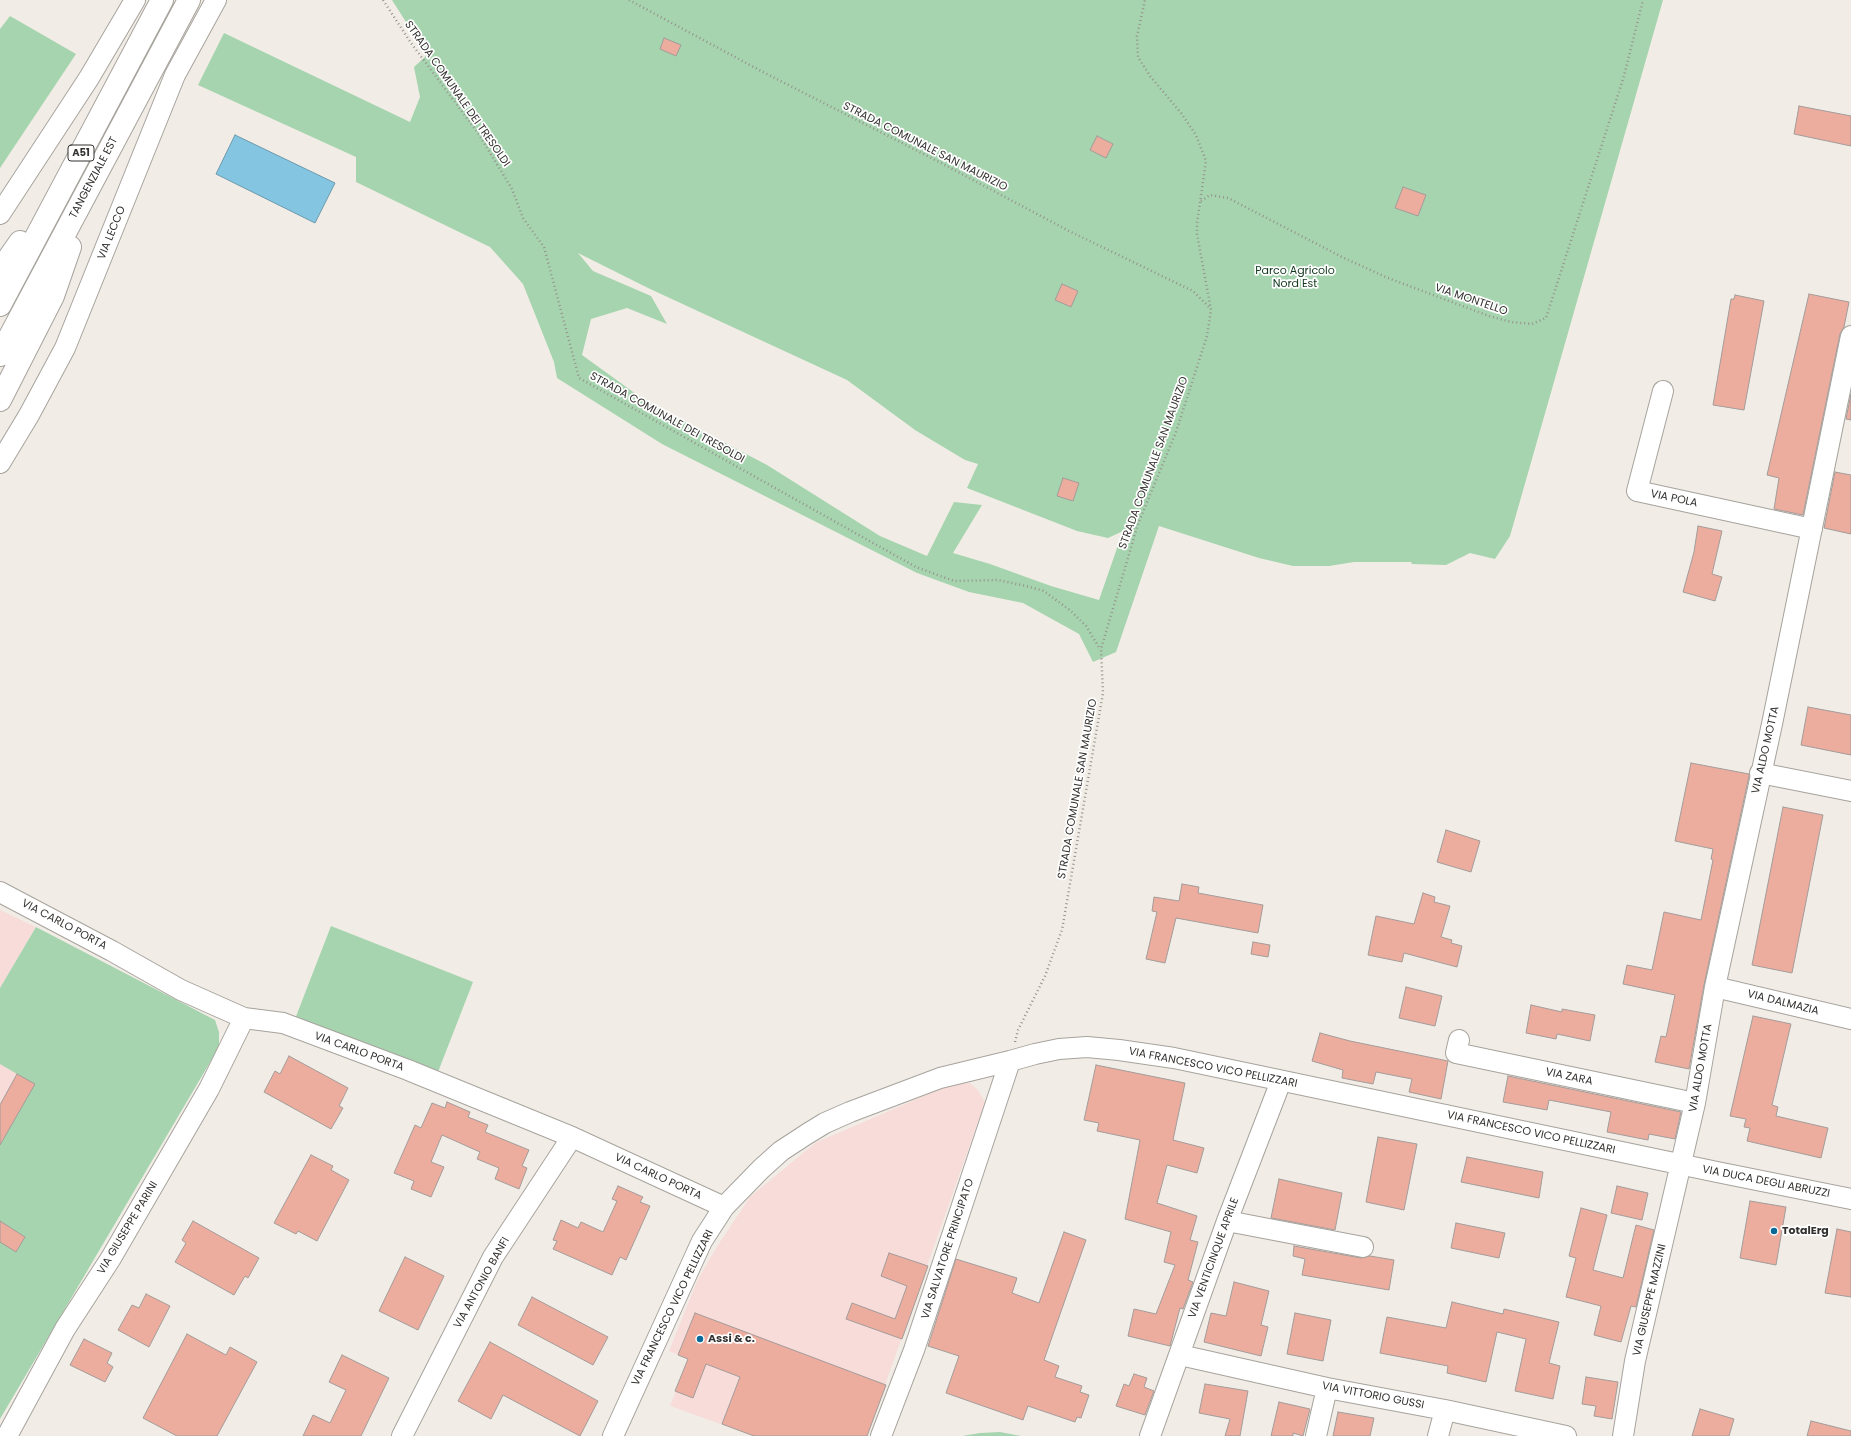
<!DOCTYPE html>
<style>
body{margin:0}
canvas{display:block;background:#f1ede6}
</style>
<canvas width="1851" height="1436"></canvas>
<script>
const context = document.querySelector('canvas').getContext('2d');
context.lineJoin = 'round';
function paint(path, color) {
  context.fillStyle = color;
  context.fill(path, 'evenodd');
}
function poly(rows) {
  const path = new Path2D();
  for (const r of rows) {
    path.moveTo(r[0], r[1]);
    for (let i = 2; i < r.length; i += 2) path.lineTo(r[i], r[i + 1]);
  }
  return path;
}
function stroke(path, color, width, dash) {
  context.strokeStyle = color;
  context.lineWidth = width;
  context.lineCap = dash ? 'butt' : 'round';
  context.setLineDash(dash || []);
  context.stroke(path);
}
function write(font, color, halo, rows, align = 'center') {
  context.font = font + ' Poppins,sans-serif';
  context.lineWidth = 3.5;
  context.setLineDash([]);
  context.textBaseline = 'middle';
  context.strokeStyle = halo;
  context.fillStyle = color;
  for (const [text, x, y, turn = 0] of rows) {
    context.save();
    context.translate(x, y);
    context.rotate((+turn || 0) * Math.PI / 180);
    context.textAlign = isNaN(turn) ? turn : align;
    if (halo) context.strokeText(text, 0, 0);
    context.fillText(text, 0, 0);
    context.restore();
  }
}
paint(poly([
 [0,910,36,927,0,988],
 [0,1064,35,1084,0,1145],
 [956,1082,970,1083,978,1090,985,1102,867,1436,754,1436,670,1406,688,1359,669,1351,697,1281,716,1248,750,1197,815,1143]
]), '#f7dcda');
paint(poly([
 [392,0,1663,0,1510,536,1495,559,1470,553,1446,565,1412,564,1411,562,1354,562,1329,566,1293,566,1259,558,1159,526,1116,652,1093,662,1079,634,1023,603,969,592,917,573,662,444,557,378,554,362,523,284,490,247,356,182,356,157,198,85,224,33,410,122,420,97,414,67,427,55],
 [578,253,648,288,847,380,915,430,965,460,978,464,967,488,1077,531,1108,538,1123,531,1099,600,1051,586,990,564,953,553,982,505,954,502,927,556,880,536,767,465,647,402,582,355,591,319,627,308,667,324,651,296,593,271],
 [10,16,76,54,0,168,0,29],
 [331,926,473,982,438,1072,295,1019],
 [36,927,215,1020,219,1032,219,1047,0,1419,0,1145,34,1084,0,1064,0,988],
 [1000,1432,1021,1436,962,1436,980,1433]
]), '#a6d4af');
const water = poly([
 [235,135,335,183,315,223,216,174,235,135]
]);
paint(water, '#84c5e2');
stroke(water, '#6c99ac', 1);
const building = poly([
 [664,38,681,45,676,56,660,49,664,38],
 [1799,106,1851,116,1851,146,1794,134,1799,106],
 [1097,136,1113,144,1106,158,1090,150,1097,136],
 [1403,187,1426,195,1418,216,1395,208,1403,187],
 [1062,284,1078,291,1071,307,1055,300,1062,284],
 [1809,294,1849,302,1844,327,1840,334,1803,515,1774,509,1779,478,1767,475,1809,294],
 [1735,295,1764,301,1744,410,1713,405,1731,299,1734,299,1735,295],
 [1851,394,1851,420,1846,419,1851,394],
 [1835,472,1851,475,1851,534,1824,528,1835,472],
 [1063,478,1079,483,1073,501,1057,496,1063,478],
 [1698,526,1722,531,1712,574,1722,577,1715,601,1683,592,1694,552,1698,526],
 [1808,707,1851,715,1851,755,1801,745,1808,707],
 [1691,763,1749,774,1749,776,1704,985,1689,1069,1655,1062,1661,1036,1666,1037,1675,995,1623,984,1627,965,1652,970,1664,912,1701,920,1713,860,1711,859,1713,849,1675,841,1691,763],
 [1783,807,1823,815,1792,973,1752,965,1783,807],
 [1446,830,1480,841,1471,872,1437,862,1446,830],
 [1182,884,1199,887,1198,893,1263,905,1258,933,1176,918,1165,963,1146,959,1157,912,1152,911,1154,897,1179,901,1182,884],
 [1423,893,1435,897,1434,902,1450,906,1441,937,1452,940,1451,943,1462,946,1457,967,1404,953,1402,962,1368,955,1376,916,1414,924,1423,893],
 [1253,942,1270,945,1268,957,1251,954,1253,942],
 [1406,987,1442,996,1435,1026,1399,1018,1406,987],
 [1531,1005,1562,1012,1562,1009,1595,1015,1590,1041,1557,1034,1556,1039,1526,1033,1531,1005],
 [1753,1016,1791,1024,1772,1105,1778,1107,1776,1116,1828,1128,1821,1158,1747,1141,1750,1128,1744,1127,1746,1119,1730,1116,1753,1016],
 [1320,1033,1350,1041,1448,1061,1441,1099,1409,1092,1412,1079,1376,1072,1373,1084,1342,1078,1343,1070,1312,1061,1320,1033],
 [289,1056,348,1088,339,1106,343,1108,331,1129,264,1092,275,1071,280,1074,289,1056],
 [1096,1065,1185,1083,1173,1140,1204,1148,1197,1173,1167,1165,1157,1203,1197,1216,1190,1240,1198,1242,1188,1280,1193,1282,1183,1309,1180,1308,1170,1346,1128,1336,1134,1309,1156,1314,1175,1265,1164,1262,1171,1232,1125,1219,1140,1140,1097,1131,1099,1123,1084,1120,1096,1065],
 [17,1074,35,1084,0,1145,0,1105,17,1074],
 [1508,1076,1681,1112,1675,1139,1649,1134,1648,1140,1607,1132,1611,1112,1549,1100,1547,1110,1503,1102,1508,1076],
 [447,1102,470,1112,468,1117,488,1125,485,1132,529,1150,522,1166,527,1168,519,1189,495,1179,499,1168,477,1159,480,1152,442,1135,431,1162,444,1167,431,1197,411,1189,414,1181,394,1173,415,1125,421,1128,432,1103,445,1108,447,1102],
 [1378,1137,1417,1144,1404,1210,1366,1202,1378,1137],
 [311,1155,333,1166,331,1170,349,1180,317,1241,298,1231,296,1234,274,1223,311,1155],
 [1467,1157,1543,1172,1539,1198,1461,1182,1467,1157],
 [1279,1179,1342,1193,1335,1230,1271,1218,1279,1179],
 [618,1186,643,1197,640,1202,650,1206,626,1260,620,1257,612,1275,553,1249,557,1241,553,1240,561,1220,578,1228,581,1222,603,1232,617,1201,612,1199,618,1186],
 [1617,1186,1648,1193,1642,1220,1611,1213,1617,1186],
 [1750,1201,1786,1207,1776,1265,1740,1258,1750,1201],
 [1581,1208,1607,1215,1593,1270,1623,1278,1636,1225,1654,1230,1636,1307,1631,1306,1621,1342,1594,1335,1601,1306,1566,1297,1576,1258,1569,1256,1581,1208],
 [0,1221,25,1237,16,1252,0,1242,0,1221],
 [193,1221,259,1258,248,1278,245,1276,234,1295,175,1262,186,1243,182,1240,193,1221],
 [1456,1223,1505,1233,1499,1258,1451,1248,1456,1223],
 [1837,1229,1851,1232,1851,1297,1825,1293,1837,1229],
 [1064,1232,1086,1240,1044,1360,1059,1366,1055,1377,1082,1386,1080,1392,1089,1395,1081,1418,1077,1417,1075,1422,1028,1406,1023,1420,946,1393,959,1356,928,1346,956,1259,1017,1278,1012,1293,1039,1303,1064,1232],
 [1294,1246,1361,1258,1370,1256,1394,1260,1389,1290,1302,1275,1305,1259,1293,1256,1294,1246],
 [889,1253,928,1266,902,1339,846,1319,852,1303,895,1319,907,1286,881,1276,889,1253],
 [405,1257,444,1276,418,1330,379,1311,405,1257],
 [1234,1282,1269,1291,1261,1325,1268,1327,1261,1356,1204,1342,1211,1313,1226,1316,1234,1282],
 [146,1294,170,1306,149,1347,118,1330,132,1305,139,1308,146,1294],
 [532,1297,608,1337,593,1365,518,1325,532,1297],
 [1452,1302,1503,1314,1504,1309,1559,1322,1549,1363,1560,1366,1553,1399,1515,1391,1526,1339,1497,1332,1486,1382,1447,1373,1448,1366,1380,1353,1387,1317,1446,1328,1452,1302],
 [695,1313,886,1385,867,1436,754,1436,722,1424,740,1377,706,1364,693,1398,675,1391,688,1359,678,1355,695,1313],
 [1295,1313,1331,1320,1323,1361,1287,1354,1295,1313],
 [187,1334,226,1355,230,1347,257,1362,217,1436,177,1436,143,1418,187,1334],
 [84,1339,112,1353,107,1363,113,1367,105,1382,70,1365,84,1339],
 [490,1342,598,1401,580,1436,503,1395,491,1419,458,1401,490,1342],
 [342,1355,389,1378,361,1436,303,1436,313,1415,330,1423,346,1390,329,1382,342,1355],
 [1134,1374,1147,1378,1144,1387,1154,1391,1145,1415,1116,1406,1124,1384,1129,1386,1134,1374],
 [1586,1377,1618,1382,1612,1419,1594,1416,1596,1406,1582,1404,1586,1377],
 [1205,1384,1248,1391,1240,1436,1225,1436,1230,1419,1199,1413,1205,1384],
 [1279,1402,1310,1409,1303,1436,1293,1433,1293,1436,1271,1436,1279,1402],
 [1700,1409,1734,1419,1729,1436,1692,1436,1700,1409],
 [1338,1412,1374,1418,1370,1436,1333,1436,1338,1412],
 [1811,1421,1851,1431,1851,1436,1807,1436,1811,1421]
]);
paint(building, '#ecac9e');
stroke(building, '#a39c9a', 1);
const minor = poly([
 [0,214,89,78,135,0],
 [1663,391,1637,491,1812,529],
 [0,463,29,415,65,348,175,75,216,0],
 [1760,773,1851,791],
 [0,892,112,951,181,990,244,1018,283,1023,408,1070,572,1137,724,1207],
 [1715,987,1851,1019],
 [1459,1040,1456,1053,1695,1103],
 [1227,1221,1363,1247],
 [1180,1355,1327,1388,1445,1410,1566,1436],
 [7,1436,65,1329,111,1258,209,1089,244,1018],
 [402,1436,493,1257,572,1137],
 [613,1436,702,1241,724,1207,761,1169,781,1151,807,1134,825,1123,850,1112,940,1078,1010,1061,1035,1054,1059,1049,1087,1047,1119,1050,1174,1058,1717,1172,1851,1199],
 [881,1436,914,1350,1010,1061],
 [1150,1436,1227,1221,1281,1081],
 [1316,1436,1327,1388],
 [1438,1436,1445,1410],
 [1623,1436,1635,1361,1695,1103,1715,987,1772,724,1851,336]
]);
const highway = poly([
 [0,271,20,242],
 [0,305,162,0],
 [0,355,189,0],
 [0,400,53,296,70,247]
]);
stroke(minor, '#a7a39d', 22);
stroke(highway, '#a7a39d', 24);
stroke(poly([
 [383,0,411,43,478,133,512,189,523,218,544,247,579,378,916,567,954,581,998,580,1026,586,1044,591,1071,611,1086,626,1100,649],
 [629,0,761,71,941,163,1069,231,1193,291,1211,309],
 [1201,201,1210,195,1228,198,1344,258,1388,278,1489,316,1511,322,1532,324,1546,318,1624,76,1643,0],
 [1015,1042,1018,1030,1045,976,1062,930,1103,693,1101,649,1138,524,1176,432,1207,336,1211,310,1197,234,1197,223,1206,161,1196,135,1181,113,1150,76,1138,57,1137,36,1145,0]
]), '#95928d', 2.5, [1, 3]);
stroke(minor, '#fff', 20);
stroke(highway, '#fff', 22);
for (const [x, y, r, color] of [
 [1774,1231,4,"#096a98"],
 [700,1339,4,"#096a98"]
]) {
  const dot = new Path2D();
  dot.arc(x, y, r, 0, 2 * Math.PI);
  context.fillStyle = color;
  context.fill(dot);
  stroke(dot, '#fff', 1.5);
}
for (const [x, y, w] of [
 [81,153,26]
]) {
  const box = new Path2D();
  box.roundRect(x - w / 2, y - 8, w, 16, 3);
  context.fillStyle = '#fff';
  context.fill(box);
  stroke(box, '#33312f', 1);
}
write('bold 10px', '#33312f', null, [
 ["A51",81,153]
]);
write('11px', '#33312f', '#fff', [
 ["STRADA COMUNALE DEI TRESOLDI",457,94,55],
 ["STRADA COMUNALE SAN MAURIZIO",925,147,27],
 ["TANGENZIALE EST",94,178,-62],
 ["VIA LECCO",112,233,-68],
 ["VIA MONTELLO",1471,300,19],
 ["STRADA COMUNALE DEI TRESOLDI",667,418,29],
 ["STRADA COMUNALE SAN MAURIZIO",1154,463,-70],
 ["VIA POLA",1674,499,12],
 ["VIA ALDO MOTTA",1766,750,-77],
 ["STRADA COMUNALE SAN MAURIZIO",1078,789,-80],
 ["VIA CARLO PORTA",64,925,28],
 ["VIA DALMAZIA",1783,1003,14],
 ["VIA CARLO PORTA",359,1052,20],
 ["VIA FRANCESCO VICO PELLIZZARI",1213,1068,11],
 ["VIA ALDO MOTTA",1701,1068,-80],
 ["VIA ZARA",1569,1077,12],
 ["VIA FRANCESCO VICO PELLIZZARI",1531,1133,12],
 ["VIA CARLO PORTA",658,1177,25],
 ["VIA DUCA DEGLI ABRUZZI",1766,1182,11],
 ["VIA GIUSEPPE PARINI",128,1228,-59],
 ["VIA SALVATORE PRINCIPATO",948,1249,-72],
 ["VIA VENTICINQUE APRILE",1214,1258,-70],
 ["VIA ANTONIO BANFI",482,1283,-61],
 ["VIA GIUSEPPE MAZZINI",1650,1300,-77],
 ["VIA FRANCESCO VICO PELLIZZARI",673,1308,-64],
 ["VIA VITTORIO GUSSI",1373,1396,11]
]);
write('11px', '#10361b', '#fff', [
 ["Parco Agricolo",1295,271],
 ["Nord Est",1295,284]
]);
write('bold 11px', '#33312f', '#fff', [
 ["TotalErg",1782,1231],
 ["Assi & c.",708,1339]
], 'left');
</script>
